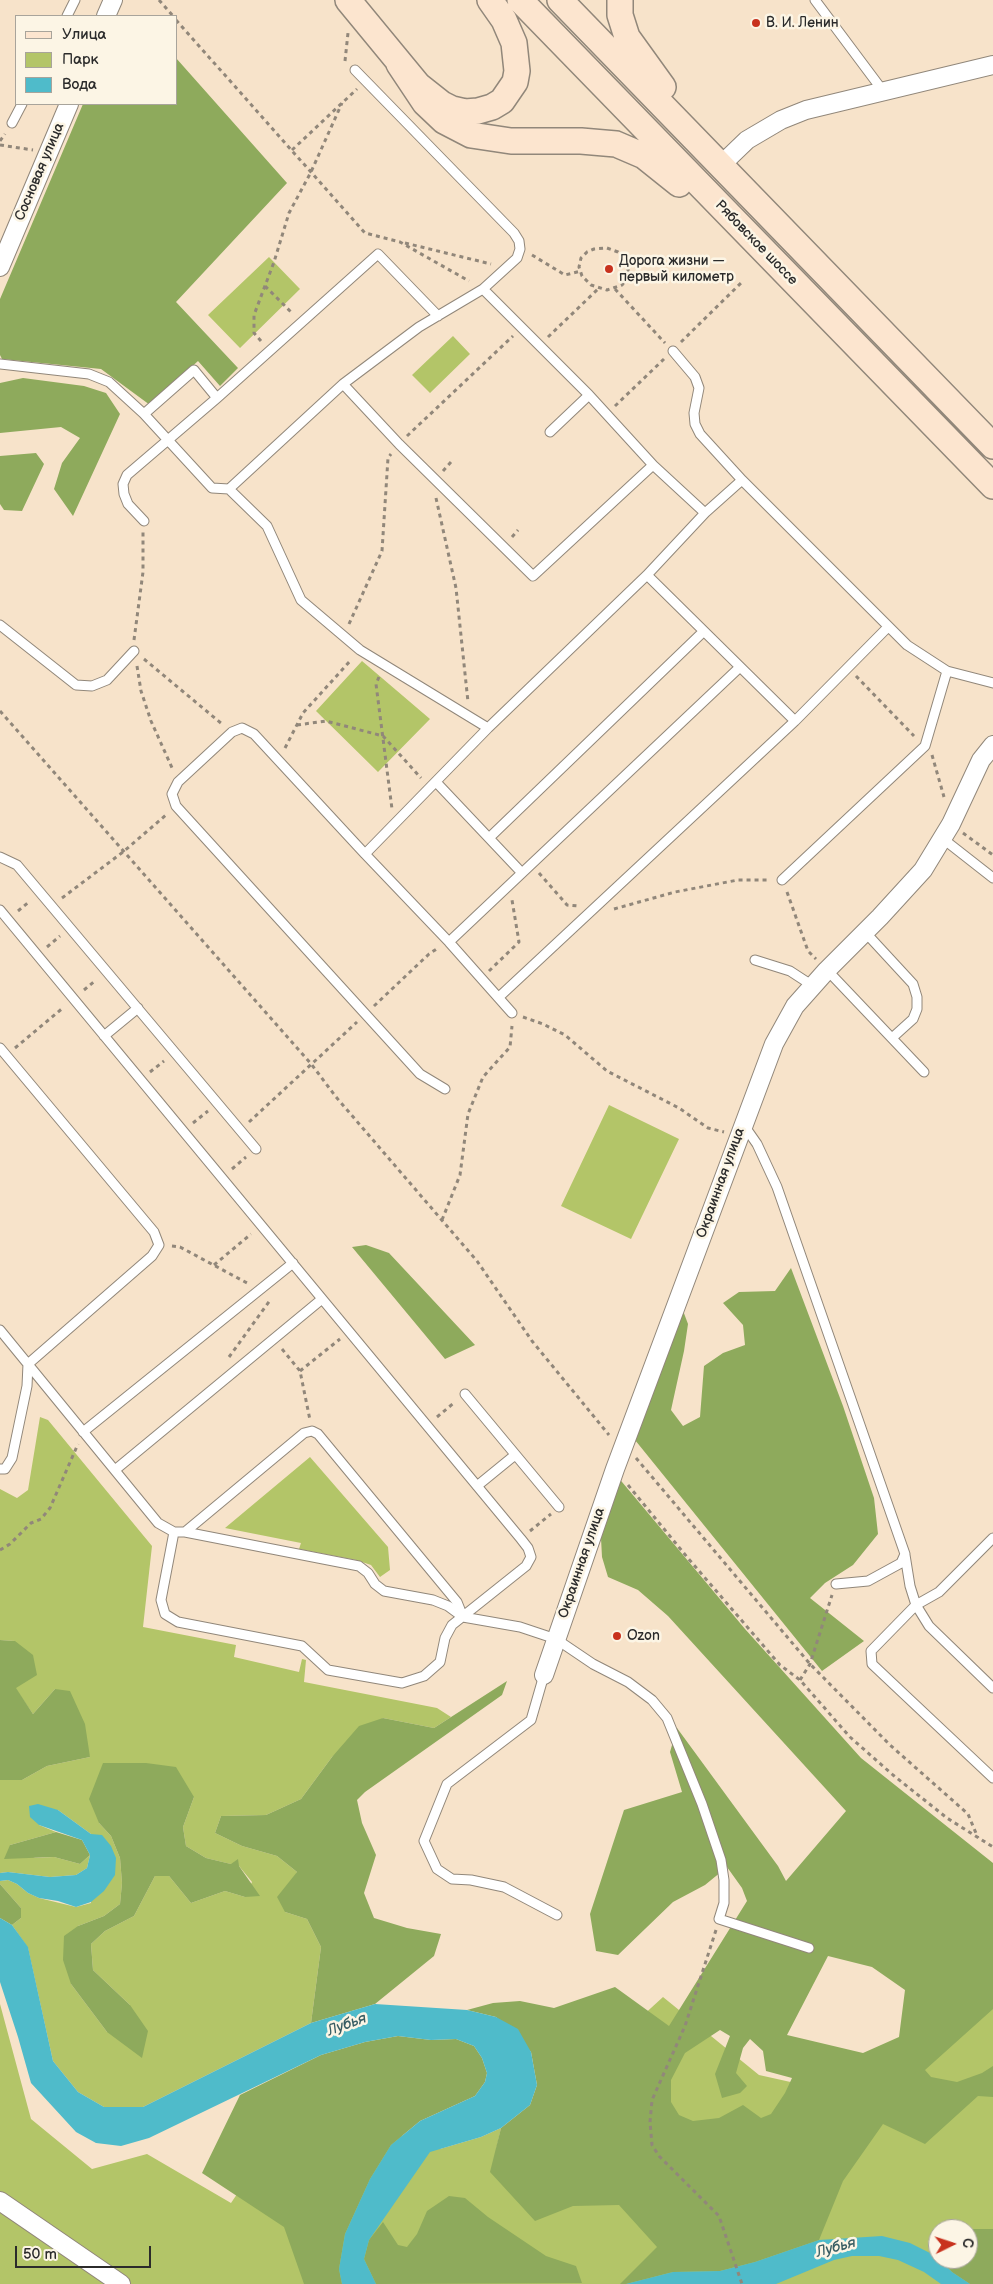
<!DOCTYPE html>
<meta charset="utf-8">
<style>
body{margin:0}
#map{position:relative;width:993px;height:2284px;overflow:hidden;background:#f7e3ca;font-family:"Balsamiq Sans",sans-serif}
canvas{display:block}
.legend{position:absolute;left:15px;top:15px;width:162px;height:90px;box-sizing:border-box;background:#fcf5e5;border:1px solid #a8a49b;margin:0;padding:6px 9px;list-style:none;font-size:15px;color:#2b2b2b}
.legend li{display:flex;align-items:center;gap:10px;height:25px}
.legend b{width:25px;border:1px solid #a8a49b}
.north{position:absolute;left:928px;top:2219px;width:50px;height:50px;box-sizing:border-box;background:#fcf5e5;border:1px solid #a8a49b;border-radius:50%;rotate:86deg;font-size:14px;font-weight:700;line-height:20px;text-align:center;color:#2b2b2b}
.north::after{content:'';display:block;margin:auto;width:18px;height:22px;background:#c8321e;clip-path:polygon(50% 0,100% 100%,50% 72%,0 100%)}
.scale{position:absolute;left:15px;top:2246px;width:136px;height:22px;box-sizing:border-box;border:2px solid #2b2b2b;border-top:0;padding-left:6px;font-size:15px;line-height:18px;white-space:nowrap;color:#2b2b2b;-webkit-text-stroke:4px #fcf5e5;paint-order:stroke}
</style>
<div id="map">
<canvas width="993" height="2284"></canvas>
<ul class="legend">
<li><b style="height:6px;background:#fce5cf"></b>Улица</li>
<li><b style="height:14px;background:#b3c568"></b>Парк</li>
<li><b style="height:14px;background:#4fbbca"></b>Вода</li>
</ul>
<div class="north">С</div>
<div class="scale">50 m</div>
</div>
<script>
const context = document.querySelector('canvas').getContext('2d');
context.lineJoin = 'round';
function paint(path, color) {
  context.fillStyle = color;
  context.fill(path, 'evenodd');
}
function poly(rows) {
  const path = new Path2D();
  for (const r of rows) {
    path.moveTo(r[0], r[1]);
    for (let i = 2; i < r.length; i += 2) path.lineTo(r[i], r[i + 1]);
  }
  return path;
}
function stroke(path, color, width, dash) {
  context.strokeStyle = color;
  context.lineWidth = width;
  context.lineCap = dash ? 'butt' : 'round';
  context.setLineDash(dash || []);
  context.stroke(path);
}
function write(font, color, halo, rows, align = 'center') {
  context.font = font + ' "Balsamiq Sans",sans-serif';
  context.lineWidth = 5;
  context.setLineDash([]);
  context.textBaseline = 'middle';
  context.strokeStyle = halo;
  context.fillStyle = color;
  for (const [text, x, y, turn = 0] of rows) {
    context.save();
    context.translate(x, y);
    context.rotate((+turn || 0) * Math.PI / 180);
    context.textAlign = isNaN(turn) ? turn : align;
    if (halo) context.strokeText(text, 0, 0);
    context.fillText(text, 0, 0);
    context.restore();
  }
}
paint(poly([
 [269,257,300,289,240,348,208,315],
 [453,336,470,354,430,393,412,375],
 [362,661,430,719,378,772,316,711],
 [609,1105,679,1139,631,1239,561,1206],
 [40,1417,48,1420,152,1546,143,1627,236,1645,234,1657,299,1672,302,1659,306,1660,304,1682,437,1708,451,1717,434,1728,383,1718,332,1757,301,1799,266,1815,221,1816,215,1833,242,1846,277,1856,297,1872,285,1912,307,1919,321,1947,311,2023,143,2107,104,2107,78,2092,53,2061,28,1948,12,1925,21,1918,21,1908,0,1884,0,1881,8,1880,17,1884,28,1893,39,1898,76,1907,91,1903,91,1834,58,1810,39,1825,56,1832,10,1845,35,1858,54,1857,80,1864,90,1855,87,1868,76,1875,50,1877,8,1872,0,1873,0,1780,22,1780,47,1766,90,1757,55,1689,33,1714,15,1688,15,1641,0,1640,0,1489,17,1498,28,1490],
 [194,1797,183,1827,186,1846,206,1858,239,1866,252,1882,245,1897,225,1891,191,1903,169,1876,155,1876,134,1916,105,1931,91,1944,93,1970,130,2005,107,2032,71,1984,78,1926,104,1916,120,1904,122,1883,120,1858,111,1836,99,1823],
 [310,1457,388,1547,390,1570,380,1577,371,1565,356,1560,299,1549,301,1543,225,1528],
 [663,1997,759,2075,876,2101,993,2005,993,2284,0,2284,0,2004,31,2119,92,2169,147,2154,231,2203,301,2099,440,2149,481,2137,501,2128,496,2150],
 [938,2229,968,2229,968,2259,938,2259]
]), '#b3c568');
paint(poly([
 [176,58,287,183,176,302,238,368,220,386,198,361,150,405,101,369,2,359,0,355,0,299,83,104,176,104],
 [23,378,84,386,106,393,120,414,73,516,54,489,62,463,80,438,61,427,0,433,0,383],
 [36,453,44,464,22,511,4,510,0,504,0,456],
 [366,1245,389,1253,475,1345,445,1359,352,1247],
 [791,1268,843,1406,874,1498,878,1534,853,1565,825,1583,810,1598,864,1641,822,1671,635,1440,682,1308,688,1324,684,1351,671,1410,683,1426,700,1417,704,1366,723,1353,745,1345,743,1325,723,1303,739,1292,775,1291],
 [617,1476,745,1629,861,1758,993,1863,993,2009,925,2070,931,2077,957,2082,982,2073,993,2066,993,2097,978,2096,925,2144,883,2124,843,2181,819,2240,755,2262,720,2271,673,2272,626,2284,620,2284,657,2247,619,2205,573,2206,535,2221,490,2172,501,2128,530,2105,537,2085,531,2052,496,2017,467,2010,493,2003,520,2001,554,2008,615,1987,669,2026,747,1901,742,1888,727,1867,705,1885,673,1902,618,1955,596,1951,590,1914,624,1810,682,1792,670,1752,677,1728,778,1866,786,1881,846,1811,668,1616,638,1590,608,1577,602,1557,601,1538],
 [828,1956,872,1967,905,1990,899,2037,863,2053,787,2035],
 [720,2030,730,2036,715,2074,722,2098,740,2093,747,2086,736,2073,743,2048,750,2039,763,2051,766,2071,792,2078,785,2093,771,2114,761,2118,743,2105,719,2118,693,2121,679,2115,671,2102,671,2080,685,2053],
 [0,1640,15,1641,33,1655,37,1675,16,1688,33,1714,55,1689,70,1691,85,1724,90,1757,47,1766,22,1780,0,1780],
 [507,1681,502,1695,365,1792,357,1800,362,1823,376,1855,364,1893,374,1918,407,1928,441,1934,434,1956,375,2004,311,2023,321,1947,307,1919,285,1912,277,1897,297,1872,277,1856,242,1846,215,1833,221,1816,266,1815,301,1799,332,1757,359,1726,383,1718,434,1728],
 [103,1763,146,1763,176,1767,194,1797,183,1827,186,1846,206,1858,231,1864,238,1859,239,1866,260,1896,245,1897,225,1891,191,1903,169,1876,155,1876,134,1916,105,1931,91,1944,93,1970,130,2005,148,2031,142,2058,107,2032,71,1984,63,1960,64,1936,78,1926,104,1916,120,1904,122,1883,120,1858,111,1836,99,1823,89,1799],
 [56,1832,82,1840,90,1855,80,1864,54,1857,4,1859,10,1845],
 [0,1884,21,1908,21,1918,12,1925,0,1918],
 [398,2036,431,2040,456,2039,474,2046,482,2058,487,2073,485,2082,475,2096,420,2121,391,2145,370,2179,345,2234,339,2269,342,2284,304,2284,284,2227,202,2173,240,2095,321,2055,365,2042],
 [449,2196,465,2198,488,2217,546,2256,576,2266,582,2283,376,2284,364,2259,369,2240,383,2222,398,2245,407,2247,417,2234,427,2211],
 [968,2229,993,2229,993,2284,970,2284,952,2272,939,2259,968,2259]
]), '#8eaa5c');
paint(poly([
 [38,1804,58,1810,91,1834,102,1835,111,1846,116,1858,115,1875,104,1891,91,1902,76,1907,58,1901,39,1898,28,1893,17,1884,8,1880,0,1881,0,1873,8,1872,50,1877,76,1875,87,1868,90,1855,82,1840,39,1825,30,1817,29,1806],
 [0,1918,12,1925,28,1947,53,2061,78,2092,104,2107,143,2107,311,2023,375,2004,467,2010,496,2017,518,2029,531,2052,537,2085,530,2105,501,2128,481,2137,430,2152,369,2240,364,2259,376,2284,342,2284,339,2269,345,2234,370,2179,391,2145,420,2121,475,2096,485,2082,487,2073,482,2058,474,2046,456,2039,431,2040,398,2036,365,2042,321,2055,149,2138,121,2146,96,2143,76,2132,31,2083,18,2037,0,1982],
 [882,2236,910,2243,936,2256,952,2272,970,2284,941,2284,924,2272,898,2260,879,2256,852,2256,834,2260,776,2284,626,2284,673,2272,720,2271,755,2262,819,2240]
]), '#4fbbca');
const service = poly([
 [815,0,883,91],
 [67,16,75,0],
 [12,123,22,104],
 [483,289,589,395,653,465,705,513,742,480,907,645,947,671,993,683],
 [673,351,695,377,699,388,694,413,695,424,700,434,742,480],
 [0,364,89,374,109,382,144,414,212,488,229,489,267,526,301,600,360,650,488,728],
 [343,384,399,444,533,576,653,465],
 [144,414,194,370,217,398],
 [550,432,589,395],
 [229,489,343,384,419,327,483,289,517,258,520,249,519,241,514,233,355,70],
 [144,521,128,504,124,494,123,484,127,475,217,398,378,254,438,316],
 [647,575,795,721],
 [0,625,76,685,92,686,107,680,134,651],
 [436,782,522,873],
 [489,838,704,631],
 [942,838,993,878],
 [365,854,449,942,512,1013],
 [0,857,17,865,256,1149],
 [782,880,925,746,947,671],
 [0,910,521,1539,528,1548,531,1557,526,1566,452,1625,445,1638,440,1662,424,1676,402,1683,328,1670,302,1646,178,1622,165,1614,161,1600,174,1532],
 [865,932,913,984,917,997,917,1009,913,1019,892,1038],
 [449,942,740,667],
 [755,960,790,971,813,986],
 [827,970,924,1072],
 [499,997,795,721,888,627],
 [104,1036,138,1008],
 [0,1048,154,1232,159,1245,152,1256,28,1364,27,1386,12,1458,5,1469,0,1469],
 [445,1089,420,1074,176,806,172,794,178,782,232,732,242,728,254,734,365,854,488,728,647,575,705,513],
 [743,1124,757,1144,777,1187,905,1554,901,1563,868,1581,836,1584],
 [0,1330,158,1523,174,1532,185,1532,304,1433,312,1431,318,1434,457,1602,463,1617],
 [465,1394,559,1507],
 [83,1432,293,1263],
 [115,1470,322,1299],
 [477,1486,515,1455],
 [185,1532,359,1566,368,1573,375,1584,384,1591,433,1600,448,1606,463,1617,520,1627,556,1639,593,1664,628,1682,652,1700,667,1718,702,1804,721,1860,724,1880,724,1903,719,1919,809,1948],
 [993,1538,939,1592,916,1605,871,1651,872,1664,993,1778],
 [905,1555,910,1586,916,1605,929,1626,993,1688],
 [544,1675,531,1720,447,1784,424,1841,437,1869,452,1879,471,1880,504,1887,557,1915]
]);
const minor = poly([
 [106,16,113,0],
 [720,166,747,140,781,120,806,110,993,65],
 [0,267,69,104],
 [544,1675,615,1469,774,1044,795,1006,827,970,880,917,923,870,951,824,981,760,993,745],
 [0,2201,121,2284]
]);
const secondary = poly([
 [348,0,418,85,442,104,452,109,465,112,478,111,492,107,502,101,515,82,517,71,514,43,504,20,490,0],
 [520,0,993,486],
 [560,0,993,446],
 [620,0,620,15,627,37,663,87],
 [399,64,425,103,444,121,471,135,511,141,581,141,616,144,644,156,679,184]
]);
stroke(service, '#91877a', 11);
stroke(minor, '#91877a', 20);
stroke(secondary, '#91877a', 28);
stroke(poly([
 [159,0,173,16],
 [176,20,365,233,400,242,469,281],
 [345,61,348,33],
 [0,141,5,134],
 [0,145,33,150],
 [292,150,357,89],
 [405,243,491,264],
 [607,248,618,252,625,257,628,264,628,272,627,279,622,285,607,290,591,285,582,276,579,267,581,258,587,252,594,249,607,248],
 [532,255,565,275,581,271],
 [265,286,293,314],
 [615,289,665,343],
 [548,337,598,289],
 [261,341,254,333,254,315,274,262,289,213,311,172,342,103],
 [681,342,743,281],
 [615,406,664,359],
 [407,436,513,336],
 [443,471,451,462],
 [436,498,456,588,468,702],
 [512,537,518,530],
 [349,624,382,551,388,458,391,454],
 [134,640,143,572,143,532],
 [144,659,222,724],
 [137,666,141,691,151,721,173,770],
 [856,676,914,736],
 [379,677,376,684,392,809],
 [0,711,312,1065,336,1097,477,1261,532,1341,609,1435],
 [297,725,326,721,383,736,421,778],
 [285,748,303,713,351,660],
 [932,755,944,797],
 [963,833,993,855],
 [539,873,567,905,578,906],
 [787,892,808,951,816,959],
 [62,898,123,852,166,815],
 [614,909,675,892,738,880,769,880],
 [18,911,30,901],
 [47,947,60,936],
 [489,971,519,942,512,900],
 [84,990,96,980],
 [374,1006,429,954,438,948],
 [523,1017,543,1024,565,1035,607,1071,679,1108,708,1128,724,1132],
 [15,1048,64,1007],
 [150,1072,164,1061],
 [249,1122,357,1022],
 [193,1123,208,1111],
 [232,1169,246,1157],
 [442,1220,460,1175,468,1114,483,1077,510,1047,512,1026],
 [172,1246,180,1247,247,1283],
 [214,1265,251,1234],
 [282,1349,300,1371,310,1420],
 [229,1357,271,1299],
 [300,1371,340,1339],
 [437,1417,455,1402],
 [636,1458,810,1664,890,1745,968,1814,978,1838],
 [628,1485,687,1557,780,1665,800,1680,850,1737,893,1775,947,1818,993,1847],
 [530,1531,551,1514],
 [0,1550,10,1544,31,1523,41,1519,50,1508,78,1444],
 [800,1680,810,1664,832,1595],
 [716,1930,685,2026,652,2100,650,2122,652,2145,659,2156,719,2216,742,2284]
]), '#91877a', 3, [4, 4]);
stroke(service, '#fff', 9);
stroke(minor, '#fff', 18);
stroke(secondary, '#fce5cf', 25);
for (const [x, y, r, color] of [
 [756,23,5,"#c8321e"],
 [609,269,5,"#c8321e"],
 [617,1636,5,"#c8321e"]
]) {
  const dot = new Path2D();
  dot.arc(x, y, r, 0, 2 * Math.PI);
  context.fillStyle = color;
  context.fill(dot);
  stroke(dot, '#fcf5e5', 2);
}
write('14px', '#2b2b2b', '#fcf5e5', [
 ["В. И. Ленин",766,23],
 ["Дорога жизни —",619,261],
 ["первый километр",619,277],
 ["Ozon",627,1636]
], 'left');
write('14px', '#2b2b2b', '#fcf5e5', [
 ["Сосновая улица",40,172,-67],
 ["Рябовское шоссе",756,243,46],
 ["Окраинная улица",721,1183,-70],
 ["Окраинная улица",582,1563,-71]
]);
write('italic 15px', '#385d63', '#fcf5e5', [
 ["Лубья",347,2025,-20],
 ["Лубья",836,2248,-15]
]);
</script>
